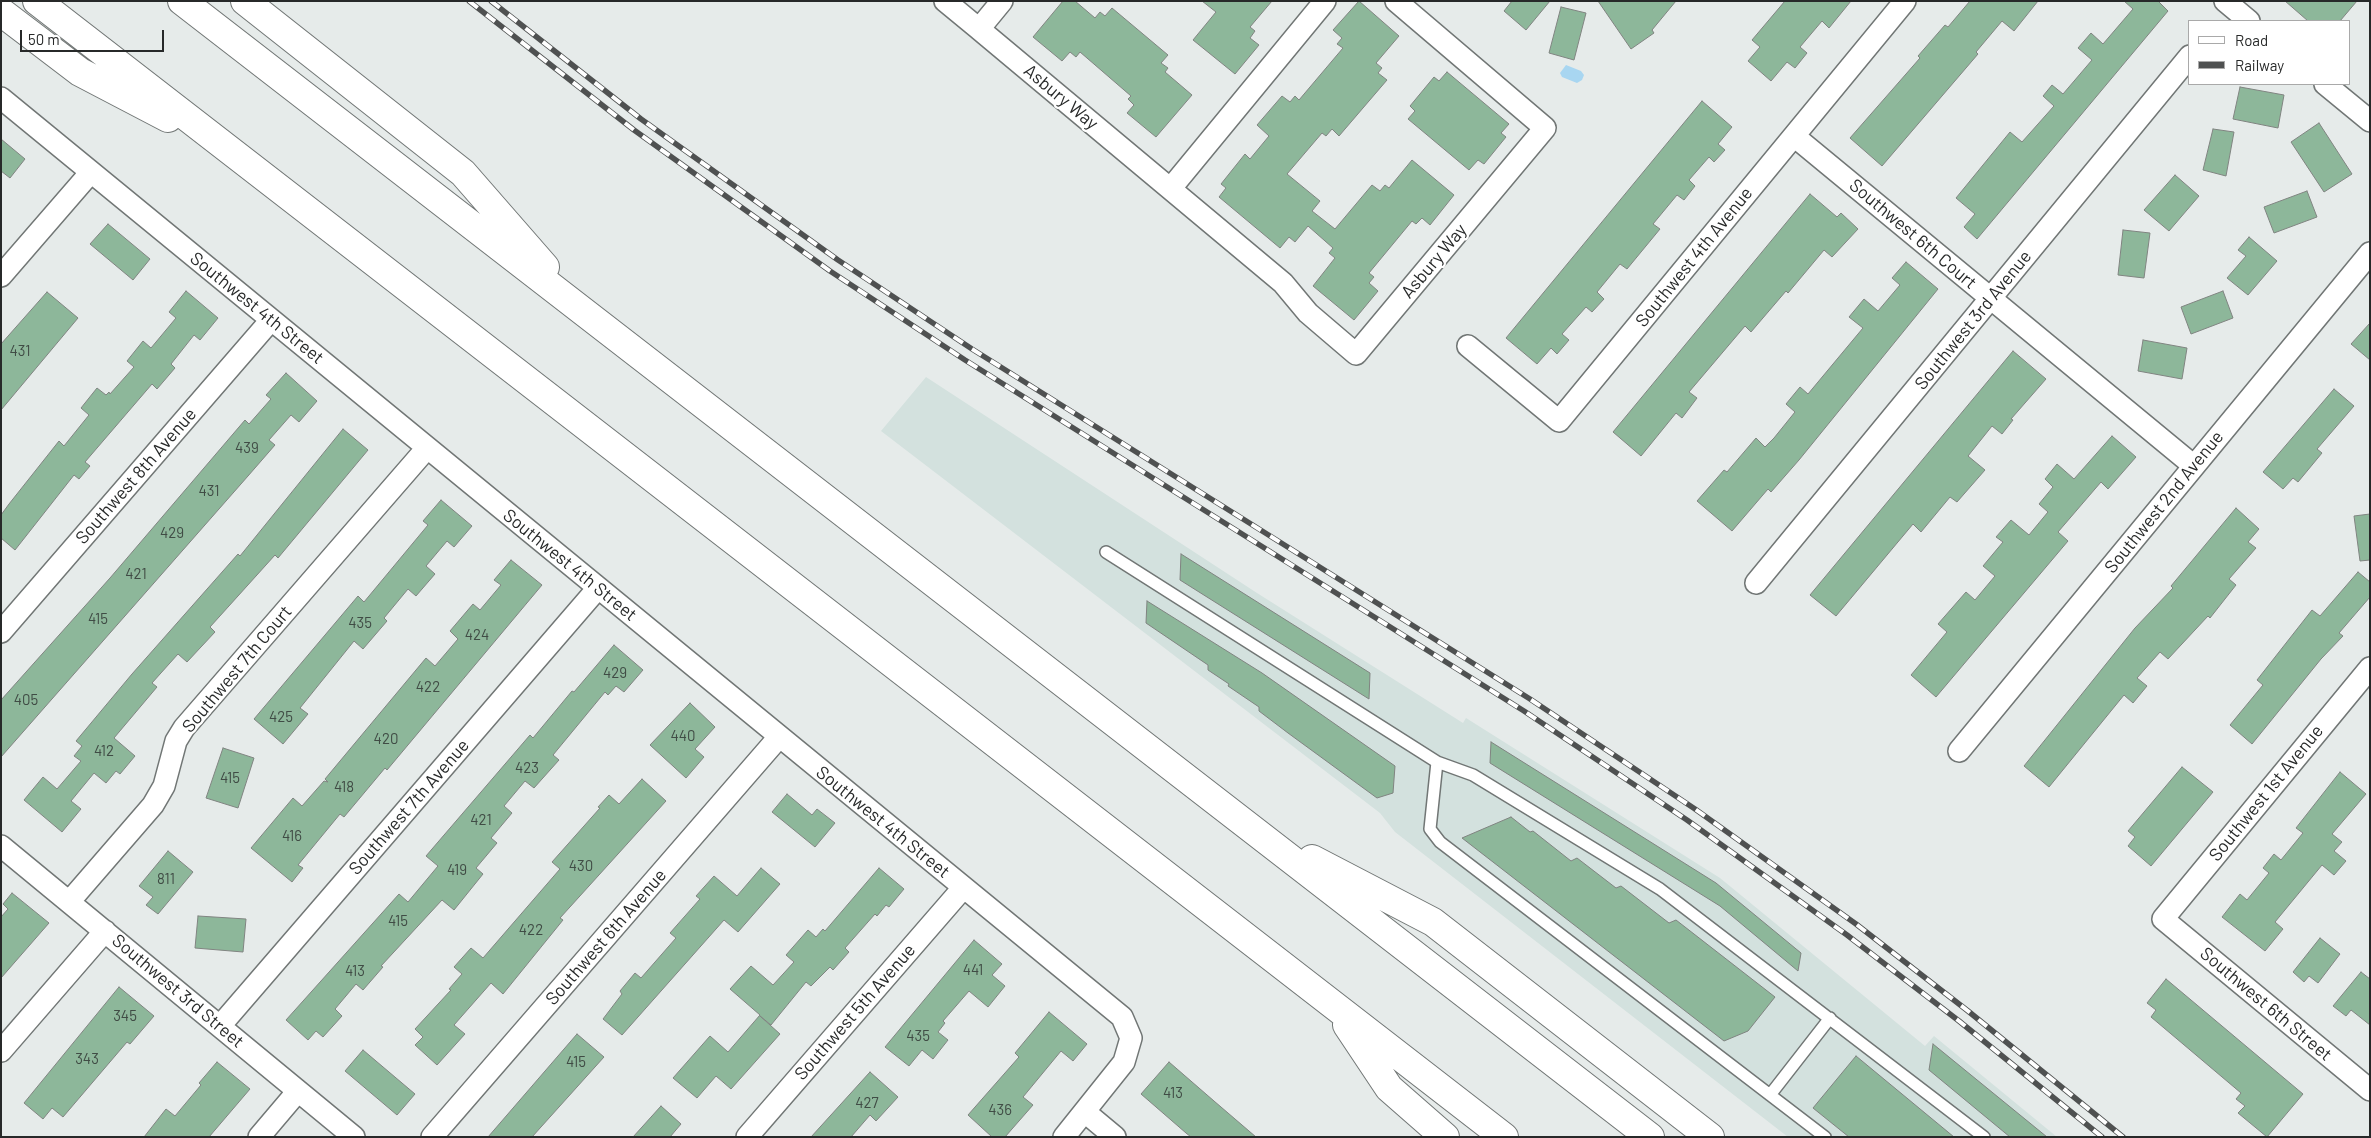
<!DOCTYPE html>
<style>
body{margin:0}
#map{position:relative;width:2371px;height:1138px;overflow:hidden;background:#e6ebea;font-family:Barlow,sans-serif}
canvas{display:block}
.frame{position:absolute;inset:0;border:2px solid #272929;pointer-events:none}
.legend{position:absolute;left:2188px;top:20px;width:162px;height:65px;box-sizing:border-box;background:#fff;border:1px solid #a9a9a9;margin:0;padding:6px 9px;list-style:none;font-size:15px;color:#272929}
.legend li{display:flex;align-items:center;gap:10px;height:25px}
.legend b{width:25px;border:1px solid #a9a9a9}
.scale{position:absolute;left:20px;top:30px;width:144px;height:22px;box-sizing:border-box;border:2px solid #272929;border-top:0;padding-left:6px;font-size:15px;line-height:18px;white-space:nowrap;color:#272929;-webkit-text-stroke:4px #fff;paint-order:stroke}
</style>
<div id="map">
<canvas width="2371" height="1138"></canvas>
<div class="frame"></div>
<ul class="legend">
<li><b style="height:6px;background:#fff"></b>Road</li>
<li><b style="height:6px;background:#4f5151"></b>Railway</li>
</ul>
<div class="scale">50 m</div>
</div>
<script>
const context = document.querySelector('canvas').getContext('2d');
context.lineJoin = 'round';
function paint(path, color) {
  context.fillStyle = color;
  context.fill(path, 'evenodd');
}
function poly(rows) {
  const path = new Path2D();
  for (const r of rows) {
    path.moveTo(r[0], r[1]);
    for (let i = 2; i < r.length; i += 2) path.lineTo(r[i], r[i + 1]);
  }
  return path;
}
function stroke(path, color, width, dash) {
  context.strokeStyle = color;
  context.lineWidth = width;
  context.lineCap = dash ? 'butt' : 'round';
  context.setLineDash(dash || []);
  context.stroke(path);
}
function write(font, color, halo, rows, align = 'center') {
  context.font = font + ' Barlow,sans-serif';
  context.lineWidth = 4.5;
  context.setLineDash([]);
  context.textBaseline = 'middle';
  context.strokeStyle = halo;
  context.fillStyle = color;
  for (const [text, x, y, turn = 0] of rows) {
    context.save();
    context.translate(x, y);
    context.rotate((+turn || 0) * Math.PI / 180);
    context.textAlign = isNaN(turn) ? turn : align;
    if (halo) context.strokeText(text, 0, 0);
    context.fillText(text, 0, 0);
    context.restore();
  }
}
paint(poly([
 [926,377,1257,593,1463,723,1466,718,1720,878,1925,1046,1934,1036,2057,1137,1788,1137,1395,832,1380,813,881,431]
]), '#d3e1de');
paint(poly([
 [1566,65,1581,71,1584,75,1582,80,1577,83,1562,77,1560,73]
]), '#a8d6f1');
const building = poly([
 [1063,1,1075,1,1095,18,1100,12,1105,16,1112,8,1168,55,1161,63,1168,68,1165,72,1192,95,1156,137,1127,113,1134,105,1128,99,1131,96,1080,52,1076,57,1070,52,1062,61,1033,37,1063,1],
 [1202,1,1272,1,1250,27,1255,31,1250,38,1259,45,1235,74,1193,40,1216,12,1202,1],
 [1359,1,1399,36,1376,63,1382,68,1378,73,1387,80,1339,136,1332,129,1326,136,1322,133,1287,174,1320,201,1312,211,1335,229,1372,185,1380,191,1385,185,1389,188,1412,160,1454,195,1430,225,1422,218,1416,224,1412,221,1369,273,1374,277,1369,283,1378,291,1354,320,1313,286,1335,258,1329,253,1333,248,1308,226,1295,242,1289,237,1280,248,1219,197,1226,188,1221,184,1245,154,1250,159,1269,136,1257,125,1282,96,1290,102,1295,96,1299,100,1343,48,1337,44,1342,38,1333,30,1359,1],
 [1512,1,1550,1,1526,30,1504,11,1512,1],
 [1598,1,1676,1,1652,30,1654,33,1631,49,1598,1],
 [1785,1,1851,1,1829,28,1822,21,1800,47,1807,53,1795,68,1787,62,1771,81,1748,61,1760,47,1752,40,1785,1],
 [1970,1,2038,1,2014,31,2002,21,1976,52,1978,54,1882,166,1850,138,1920,58,1918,56,1945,25,1948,27,1970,1],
 [2124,1,2158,1,2168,11,1977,239,1964,227,1975,214,1956,198,2010,132,2022,142,2054,106,2043,96,2052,85,2063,94,2092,60,2078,48,2091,33,2103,44,2133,9,2124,1],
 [2285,1,2357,1,2340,21,2308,21,2285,1],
 [1561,7,1586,13,1574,60,1549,53,1561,7],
 [1447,72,1509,124,1501,133,1506,137,1484,164,1478,160,1469,170,1408,119,1415,111,1410,106,1434,77,1439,81,1447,72],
 [2240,87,2284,95,2278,128,2233,119,2240,87],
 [1702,101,1732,127,1718,144,1725,150,1714,162,1709,157,1689,180,1695,186,1684,200,1677,195,1653,224,1660,229,1627,269,1620,264,1597,292,1604,299,1592,312,1586,307,1562,334,1569,340,1557,354,1551,348,1537,364,1506,338,1702,101],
 [2319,123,2352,174,2324,192,2291,142,2319,123],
 [2213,129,2234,132,2226,176,2203,170,2213,129],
 [1,139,25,159,10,178,1,171,1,139],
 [2175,175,2199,196,2169,231,2144,210,2175,175],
 [2307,191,2317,217,2274,233,2264,207,2307,191],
 [1810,194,1837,217,1841,213,1858,229,1832,257,1824,250,1788,293,1786,291,1751,332,1745,326,1689,392,1697,398,1682,418,1676,413,1641,456,1613,432,1810,194],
 [108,224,150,259,133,280,90,244,108,224],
 [2123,230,2150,233,2144,278,2118,275,2123,230],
 [2249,237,2277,261,2248,295,2227,278,2246,256,2238,250,2249,237],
 [1906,262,1938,289,1799,460,1771,492,1768,489,1732,531,1697,501,1724,470,1727,472,1756,438,1765,447,1774,438,1795,412,1786,404,1800,387,1808,394,1863,328,1849,317,1864,299,1878,311,1900,285,1892,278,1906,262],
 [186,291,218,318,200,340,194,335,171,364,175,368,157,389,152,384,85,462,90,466,79,479,74,475,15,550,1,538,1,515,9,504,59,441,64,446,89,415,81,408,97,388,106,395,109,392,110,394,134,367,127,361,143,341,151,348,176,318,169,312,186,291],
 [2223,291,2233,318,2191,334,2181,307,2223,291],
 [47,292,78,318,1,410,1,344,47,292],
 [2370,323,2370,360,2351,344,2370,323],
 [2143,340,2187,348,2182,379,2138,371,2143,340],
 [2013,351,2046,379,2011,419,2013,420,2002,434,1992,426,1968,456,1985,470,1957,502,1950,497,1921,532,1913,524,1836,616,1810,595,2013,351],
 [286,373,317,401,299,422,291,415,269,440,275,445,248,476,1,757,1,700,110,578,245,420,249,424,271,399,266,395,286,373],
 [2334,389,2354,406,2317,449,2322,453,2298,482,2293,478,2283,489,2263,472,2334,389],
 [343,429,368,450,278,558,275,555,210,627,215,632,187,662,178,654,152,683,157,687,114,738,135,756,120,774,116,771,106,783,94,773,71,801,81,809,62,832,24,800,43,777,57,789,81,761,74,756,82,746,76,741,132,674,238,554,240,556,343,429],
 [2112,436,2136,457,2108,489,2101,482,2058,532,2068,541,1936,697,1911,675,1947,632,1938,624,1966,592,1975,600,1995,576,1983,566,2003,542,1996,537,2011,520,2029,535,2048,512,2039,504,2053,487,2045,479,2057,464,2074,479,2112,436],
 [441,500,472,526,454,547,447,541,426,566,435,574,416,596,408,589,384,618,387,621,363,649,354,641,300,708,308,714,283,744,254,719,358,596,364,602,428,525,423,521,441,500],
 [2236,508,2259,529,2248,542,2256,548,2229,579,2236,585,2210,618,2208,616,2168,659,2160,652,2137,678,2147,686,2133,703,2124,695,2049,787,2024,766,2135,628,2173,588,2171,586,2236,508],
 [2370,514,2370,560,2360,561,2354,516,2370,514],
 [1181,554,1370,673,1369,699,1180,580,1181,554],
 [511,560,542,585,387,770,385,768,344,817,340,814,298,865,303,868,292,882,251,848,293,798,302,806,324,781,328,782,325,779,426,658,435,666,458,639,450,631,473,604,480,610,501,585,494,580,511,560],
 [2358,572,2370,582,2370,597,2339,633,2343,636,2321,659,2252,744,2230,725,2263,685,2257,680,2312,610,2320,616,2358,572],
 [1147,601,1262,673,1395,766,1393,793,1377,798,1288,733,1259,711,1259,707,1228,686,1229,684,1208,670,1208,665,1146,623,1147,601],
 [614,645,643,670,624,692,616,686,608,695,605,692,553,755,559,760,534,788,525,781,504,806,512,813,491,838,497,843,476,868,483,874,454,910,442,900,381,966,383,967,363,990,356,984,335,1009,342,1016,323,1037,316,1031,308,1040,286,1020,399,894,408,902,438,866,426,856,530,735,533,738,572,691,574,692,614,645],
 [690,703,715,727,695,749,704,757,686,778,650,745,690,703],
 [1491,742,1716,883,1801,953,1798,971,1720,906,1490,763,1491,742],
 [223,748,254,758,238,808,206,798,223,748],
 [2182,767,2213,792,2151,866,2128,846,2135,837,2128,831,2182,767],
 [2340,772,2366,794,2332,834,2342,842,2334,851,2346,861,2334,875,2322,865,2275,922,2283,929,2265,951,2222,917,2240,894,2247,900,2269,873,2263,868,2274,854,2281,860,2303,833,2296,828,2340,772],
 [642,779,666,801,560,918,563,920,503,994,491,983,454,1025,465,1034,437,1065,415,1045,423,1037,415,1029,451,990,449,989,462,974,454,967,471,948,483,958,560,869,552,862,600,808,598,807,609,795,619,804,642,779],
 [787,794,812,815,817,809,835,823,815,847,772,812,787,794],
 [1511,817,1530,832,1533,831,1571,861,1577,858,1616,888,1621,886,1669,923,1676,920,1775,997,1748,1031,1724,1041,1462,838,1511,817],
 [168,851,193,872,158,914,146,905,153,897,139,886,168,851],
 [761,868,780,884,738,932,724,920,622,1035,603,1019,622,994,620,991,635,973,641,978,676,938,670,933,700,899,696,896,714,876,737,896,761,868],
 [879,868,904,889,889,907,886,905,877,916,875,914,845,948,849,952,833,970,830,967,811,986,806,982,771,1025,760,1016,780,1034,731,1089,716,1076,697,1098,673,1078,710,1036,728,1052,760,1015,730,989,751,966,773,985,794,962,786,955,808,930,816,937,823,929,825,931,879,868],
 [12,893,49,923,1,978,1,917,8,909,3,904,12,893],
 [198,916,246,919,243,952,195,948,198,916],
 [2320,938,2340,954,2318,983,2309,976,2304,982,2293,972,2320,938],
 [974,940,1002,964,992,975,1005,986,988,1007,969,991,943,1021,945,1023,938,1032,948,1040,933,1059,922,1050,909,1066,885,1047,974,940],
 [2361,972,2370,979,2370,1025,2351,1010,2346,1016,2333,1006,2361,972],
 [2166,979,2303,1094,2267,1137,2238,1113,2245,1106,2236,1099,2241,1093,2151,1017,2156,1010,2147,1003,2166,979],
 [119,987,154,1016,130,1044,127,1042,63,1117,52,1108,43,1119,24,1103,119,987],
 [1049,1012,1087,1044,1073,1061,1061,1051,1023,1097,1033,1105,1005,1137,992,1137,968,1115,1019,1057,1015,1053,1049,1012],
 [577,1034,604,1057,532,1137,488,1137,577,1034],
 [1933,1044,2047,1137,2010,1137,1929,1070,1933,1044],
 [363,1050,415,1094,397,1115,345,1071,363,1050],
 [1856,1056,1954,1137,1849,1137,1813,1108,1856,1056],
 [217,1062,250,1089,209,1137,144,1137,166,1109,175,1116,201,1085,199,1083,217,1062],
 [1169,1062,1214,1101,1256,1137,1191,1137,1186,1133,1141,1094,1169,1062],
 [870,1072,898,1097,876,1121,870,1115,851,1137,811,1137,870,1072],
 [661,1106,681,1124,670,1137,633,1137,661,1106]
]);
paint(building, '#8db79a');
stroke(building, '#808481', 1);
const lane = poly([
 [1106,552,1437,762,1473,775,1660,889,1984,1137],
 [1437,762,1430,829,1440,842,1825,1137],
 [1770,1095,1830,1018]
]);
const street = poly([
 [945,1,979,29],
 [1002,1,979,29,1283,283,1308,313,1356,354,1545,128,1396,1],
 [2225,1,2249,21],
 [2325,84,2370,121],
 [1,98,1122,1017,1131,1038,1124,1062,1064,1137],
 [1794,136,2194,466],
 [1171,188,1325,1],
 [1,276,91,172],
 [1468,346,1559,421,1905,1],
 [1756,583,2190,56],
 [1,632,271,320],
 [2370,668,2163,919,2370,1090],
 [1959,751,2370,253],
 [1,846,354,1137],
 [69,902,153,805,164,786,176,741,184,728,427,448],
 [220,1026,598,588],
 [1,1051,105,931],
 [1085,1112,1115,1137],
 [259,1137,298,1091],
 [432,1137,779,737],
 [747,1137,963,888]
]);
const highway = poly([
 [37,1,1504,1137],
 [182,1,1650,1137],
 [245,1,463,173,545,267],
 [1,12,80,72,168,118],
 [1312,859,1433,922,1710,1137],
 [1347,1025,1389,1088,1445,1137]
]);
stroke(lane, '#717675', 14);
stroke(street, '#717675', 24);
stroke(highway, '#717675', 30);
stroke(lane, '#fff', 11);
stroke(street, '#fff', 21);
stroke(highway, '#fff', 28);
const rail = poly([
 [469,1,634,130,830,271,965,360,1524,711,1687,820,1847,935,1959,1021,2102,1137],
 [491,1,641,119,838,260,972,349,1530,699,1695,809,1856,924,1968,1011,2123,1137]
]);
stroke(rail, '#4f5151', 5.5);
stroke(rail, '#fff', 4, [11]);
write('15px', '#404c45', null, [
 ["431",20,351],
 ["439",247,448],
 ["431",209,491],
 ["429",172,533],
 ["421",136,574],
 ["415",98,619],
 ["435",360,623],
 ["424",477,635],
 ["429",615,673],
 ["422",428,687],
 ["405",26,700],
 ["425",281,717],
 ["440",683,736],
 ["420",386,739],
 ["412",104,751],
 ["423",527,768],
 ["415",230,778],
 ["418",344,787],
 ["421",481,820],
 ["416",292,836],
 ["430",581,866],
 ["419",457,870],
 ["811",166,879],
 ["415",398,921],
 ["422",531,930],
 ["441",973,970],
 ["413",355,971],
 ["345",125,1016],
 ["435",918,1036],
 ["343",87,1059],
 ["415",576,1062],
 ["413",1173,1093],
 ["427",867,1103],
 ["436",1000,1110]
]);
write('18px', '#272929', '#fff', [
 ["Asbury Way",1061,97,40],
 ["Southwest 6th Court",1913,234,40],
 ["Southwest 4th Avenue",1694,257,-51],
 ["Asbury Way",1434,261,-50],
 ["Southwest 4th Street",257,308,39],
 ["Southwest 3rd Avenue",1973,320,-51],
 ["Southwest 8th Avenue",136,476,-49],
 ["Southwest 2nd Avenue",2164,502,-51],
 ["Southwest 4th Street",570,565,39],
 ["Southwest 7th Court",237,669,-50],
 ["Southwest 1st Avenue",2266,793,-51],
 ["Southwest 7th Avenue",409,807,-49],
 ["Southwest 4th Street",883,822,39],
 ["Southwest 6th Avenue",606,937,-49],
 ["Southwest 3rd Street",178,991,40],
 ["Southwest 6th Street",2266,1004,40],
 ["Southwest 5th Avenue",855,1012,-49]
]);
</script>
